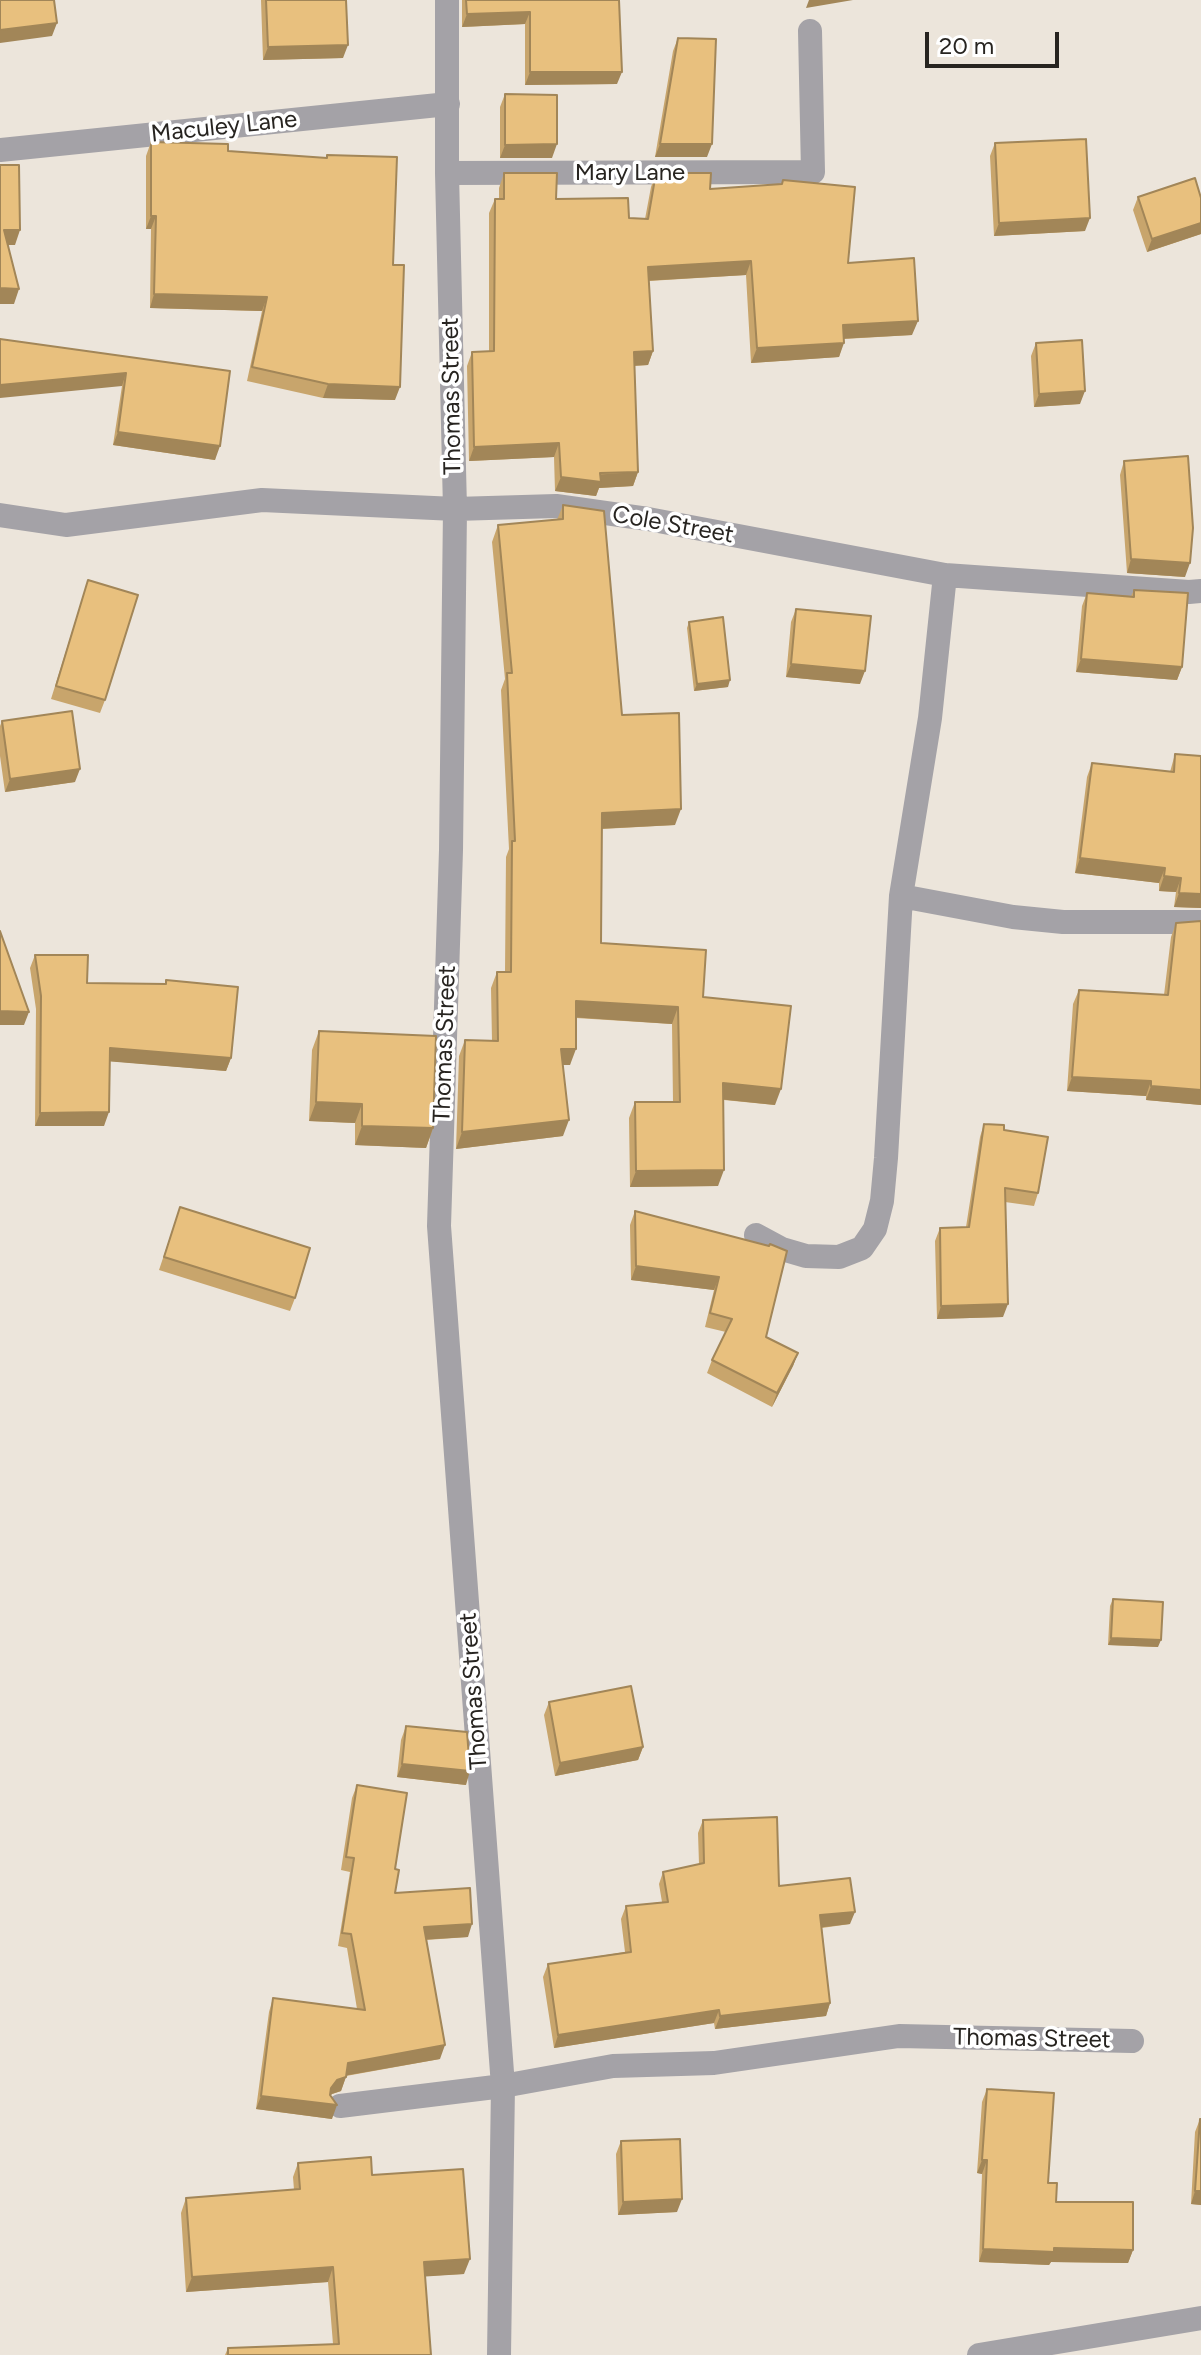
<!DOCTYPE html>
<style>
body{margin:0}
#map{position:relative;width:1201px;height:2355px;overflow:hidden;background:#ece5db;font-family:Figtree,sans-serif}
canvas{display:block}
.scale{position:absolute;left:925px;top:32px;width:134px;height:36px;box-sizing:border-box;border:4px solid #272420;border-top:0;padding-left:10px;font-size:24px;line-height:28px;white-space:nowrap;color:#272420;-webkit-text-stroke:6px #fff;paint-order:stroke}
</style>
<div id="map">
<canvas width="1201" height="2355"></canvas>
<div class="scale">20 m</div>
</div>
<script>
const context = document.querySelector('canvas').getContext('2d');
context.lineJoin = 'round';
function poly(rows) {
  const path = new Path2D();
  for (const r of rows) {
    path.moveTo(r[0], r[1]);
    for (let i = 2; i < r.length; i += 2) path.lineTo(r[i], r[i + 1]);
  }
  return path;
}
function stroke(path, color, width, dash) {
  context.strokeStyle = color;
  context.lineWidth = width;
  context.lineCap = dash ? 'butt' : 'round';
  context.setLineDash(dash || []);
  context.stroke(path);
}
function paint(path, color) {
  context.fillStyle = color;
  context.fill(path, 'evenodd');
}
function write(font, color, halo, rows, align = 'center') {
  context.font = font + ' Figtree,sans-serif';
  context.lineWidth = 7;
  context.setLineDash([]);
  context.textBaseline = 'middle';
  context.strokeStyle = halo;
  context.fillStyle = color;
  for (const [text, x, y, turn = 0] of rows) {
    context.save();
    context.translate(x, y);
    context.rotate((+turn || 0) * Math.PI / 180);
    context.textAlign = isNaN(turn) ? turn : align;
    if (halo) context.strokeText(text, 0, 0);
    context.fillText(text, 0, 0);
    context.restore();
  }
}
stroke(poly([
 [447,0,447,173,455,509,451,850,439,1226,503,2086,499,2355],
 [0,150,448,104],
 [447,173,813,172,810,31],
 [0,515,66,525,262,500,455,509,556,506,648,519,945,575,1189,592,1201,591],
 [901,896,1013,917,1063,922,1201,922],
 [756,1235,782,1249,806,1256,839,1257,862,1248,875,1229,882,1201,886,1158,901,896,930,718,945,575],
 [340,2106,503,2086,613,2066,714,2063,899,2036,1132,2041],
 [979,2355,1201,2318]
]), '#a4a2a7', 24);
paint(poly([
 [261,0,346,0,343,58,263,60],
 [462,0,619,0,617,84,525,85,525,24,462,27],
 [678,38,707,157,655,157,673,51],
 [505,94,552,158,500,158,500,107],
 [151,142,228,151,326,158,327,155,393,265,395,400,323,398,247,381,262,311,150,308,151,229,146,229,146,156],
 [995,143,1085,231,994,236,990,156],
 [504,173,556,199,629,218,645,219,651,187,656,173,710,189,781,185,783,180,848,263,912,335,844,339,839,357,751,363,746,275,649,281,653,351,648,365,634,366,638,472,633,486,599,488,596,496,555,491,554,457,469,461,467,366,472,352,489,351,489,213,495,199,499,199,499,188],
 [1138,197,1201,198,1201,234,1147,252,1133,210],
 [0,339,230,371,215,460,113,445,122,386],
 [1036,343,1080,404,1034,407,1031,356],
 [1124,461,1185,577,1127,573,1120,475],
 [563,505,622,715,675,825,602,829,601,943,703,997,775,1105,724,1100,718,1186,630,1187,629,1118,635,1102,673,1102,672,1024,576,1018,570,1065,563,1065,563,1136,456,1149,459,1056,465,1040,492,1041,491,988,497,972,505,972,506,857,509,849,501,690,505,679,492,542,498,525,557,520],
 [88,580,105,700,100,713,51,699],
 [1134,590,1182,667,1177,680,1076,672,1082,606,1087,593,1131,596],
 [796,609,860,684,786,677,791,622],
 [689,622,728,687,694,691,687,628],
 [2,721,75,782,5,792,0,756,0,726],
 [1175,754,1201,756,1201,908,1174,907,1176,892,1159,891,1159,883,1075,873,1087,777,1092,763,1170,772],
 [1201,921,1201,1105,1146,1100,1146,1096,1067,1091,1073,1004,1079,990,1164,995,1171,937,1176,923],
 [35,955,87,983,165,984,166,980,231,1058,226,1071,110,1061,104,1126,35,1126,36,1009,30,968],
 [319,1031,433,1128,426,1148,355,1145,355,1123,309,1121,312,1050],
 [984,1124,1004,1130,1038,1193,1034,1206,1005,1202,1003,1317,937,1319,935,1241,940,1228,966,1227,980,1137],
 [180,1207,295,1298,290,1311,159,1270],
 [635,1211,769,1246,766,1337,798,1353,793,1366,772,1407,707,1373,712,1360,726,1332,705,1327,714,1290,631,1280,630,1225],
 [1113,1599,1158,1647,1108,1645,1110,1606],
 [549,1702,643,1747,638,1760,555,1776,544,1715],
 [406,1726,466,1785,397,1777,401,1740],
 [357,1785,395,1869,395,1893,468,1937,426,1940,440,2059,346,2076,341,2091,332,2094,330,2095,332,2119,256,2109,269,2012,273,1998,357,2009,347,1948,338,1946,350,1872,341,1870,352,1798],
 [703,1820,779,1886,850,1924,822,1928,830,2003,826,2016,715,2029,714,2023,554,2048,543,1977,548,1964,625,1952,621,1919,626,1906,662,1902,659,1884,663,1872,699,1864,698,1833],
 [987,2089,1048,2183,1056,2202,1133,2250,1128,2263,1051,2262,1049,2265,979,2262,982,2174,977,2173,982,2102],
 [1200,2119,1201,2119,1201,2205,1191,2204,1195,2132],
 [621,2141,677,2212,618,2215,616,2154],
 [298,2163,372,2175,464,2274,425,2276,431,2355,225,2355,228,2348,333,2344,328,2282,186,2292,181,2213,186,2198,294,2190,293,2177]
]), '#c8a56c');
paint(poly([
 [809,0,853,0,806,8],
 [530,12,525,24,462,27,467,14],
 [57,23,52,36,0,43,0,30],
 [348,45,343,58,263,60,268,47],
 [530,72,622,72,617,84,525,85],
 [557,144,552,158,500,158,505,145],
 [660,144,712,144,707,157,655,157],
 [151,216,156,216,151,229,146,229],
 [1090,218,1085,231,994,236,999,223],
 [1201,223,1201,234,1147,252,1152,239],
 [4,230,20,230,15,245,0,245],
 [751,261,746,275,643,281,648,267],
 [0,288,19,289,14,304,0,304],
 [154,294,267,297,262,311,150,308],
 [918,321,912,335,838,339,843,325],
 [844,343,839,357,751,363,757,348],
 [653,351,648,365,628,366,634,352],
 [126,373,122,386,0,398,0,385],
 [328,384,400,387,395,400,323,398],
 [1085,391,1080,404,1034,407,1039,394],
 [118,432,220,446,215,460,113,445],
 [559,443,554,457,469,461,474,447],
 [638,472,633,486,599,488,596,496,555,491,561,477],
 [1131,559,1190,563,1185,577,1127,573],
 [1081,659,1182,667,1177,680,1076,672],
 [791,664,865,671,860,684,786,677],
 [730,680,728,687,694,691,697,684],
 [80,769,75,782,5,792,10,779],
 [681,809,675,825,596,829,602,813],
 [1080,858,1165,868,1159,883,1075,873],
 [1164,876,1181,878,1176,892,1159,891],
 [1179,893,1201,894,1201,908,1174,907],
 [576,1001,678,1007,672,1024,570,1017],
 [0,1011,29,1012,24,1025,0,1025],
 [110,1048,231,1058,226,1071,105,1061],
 [561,1049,576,1049,570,1065,555,1065],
 [1072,1077,1151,1081,1146,1096,1067,1091],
 [723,1083,781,1089,775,1105,718,1099],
 [1151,1086,1201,1090,1201,1105,1146,1100],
 [316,1102,362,1104,355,1123,309,1121],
 [109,1112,104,1126,35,1126,40,1113],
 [569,1120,563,1136,456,1149,462,1132],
 [362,1126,433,1128,426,1148,355,1145],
 [724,1170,718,1186,630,1187,636,1171],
 [636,1266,719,1277,714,1290,631,1280],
 [1008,1304,1003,1317,937,1319,941,1306],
 [798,1353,793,1366,772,1407,777,1393],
 [1111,1638,1161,1640,1158,1647,1108,1645],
 [643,1747,638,1760,555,1776,560,1763],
 [402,1764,470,1771,466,1785,397,1777],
 [855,1912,850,1924,816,1928,820,1915],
 [472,1924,468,1937,419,1940,424,1927],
 [830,2003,826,2016,715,2029,720,2016],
 [719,2010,714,2023,554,2048,558,2035],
 [445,2045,440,2059,343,2076,348,2063],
 [346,2077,341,2091,332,2094,326,2101,331,2088,337,2080],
 [261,2096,337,2105,332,2119,256,2109],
 [982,2160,987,2160,982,2174,977,2173],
 [1195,2191,1201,2191,1201,2205,1191,2204],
 [682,2199,677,2212,618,2215,623,2202],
 [1054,2248,1133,2250,1128,2263,1051,2262,1049,2265,979,2262,983,2249],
 [470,2259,464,2274,418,2277,424,2262],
 [333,2267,328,2282,186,2292,192,2277]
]), '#a28658');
const building = poly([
 [0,0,54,0,57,23,0,30,0,0],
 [266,0,346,0,348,45,268,47,266,0],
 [466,0,619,0,622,72,530,72,530,12,467,14,466,0],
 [678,38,716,39,712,144,660,144,678,38],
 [505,94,557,95,557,144,505,145,505,94],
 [1086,139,1090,218,999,223,995,143,1086,139],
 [151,142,228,144,228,151,327,158,327,155,397,157,393,265,404,265,400,387,328,384,252,367,267,297,154,294,156,216,151,216,151,142],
 [0,165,19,165,20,230,4,230,19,289,0,288,0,165],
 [504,173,557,173,556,199,628,198,629,218,648,219,656,173,711,173,710,189,782,184,783,180,855,187,848,263,914,258,918,321,843,325,844,343,757,348,751,261,648,267,653,351,634,352,638,472,600,473,601,482,561,477,559,443,474,447,472,352,494,351,495,199,504,199,504,173],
 [1195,178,1201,198,1201,223,1152,239,1138,197,1195,178],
 [0,339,230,371,220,446,118,432,126,373,0,385,0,339],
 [1082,340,1085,391,1039,394,1036,343,1082,340],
 [1188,456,1193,528,1190,563,1131,559,1124,461,1188,456],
 [563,505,604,511,622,715,679,713,681,809,602,813,601,943,706,950,703,997,791,1006,781,1089,723,1083,724,1170,636,1171,635,1102,680,1102,678,1007,576,1001,576,1049,561,1049,569,1120,462,1132,465,1040,498,1041,497,972,511,972,512,841,515,841,507,673,512,673,498,525,563,519,563,505],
 [88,580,138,595,105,700,56,686,88,580],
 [1134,590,1188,593,1182,667,1081,659,1087,593,1134,597,1134,590],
 [796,609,871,616,865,671,791,664,796,609],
 [723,617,730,680,697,684,689,622,723,617],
 [72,711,80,769,10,779,2,721,72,711],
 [1175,754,1201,756,1201,894,1179,893,1181,878,1164,876,1165,868,1080,858,1092,763,1174,772,1175,754],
 [1201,921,1201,1090,1151,1086,1151,1081,1072,1077,1079,990,1168,995,1176,923,1201,921],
 [0,931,29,1012,0,1011,0,931],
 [35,955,88,955,87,983,166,984,166,980,238,987,231,1058,110,1048,109,1112,40,1113,41,996,35,955],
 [319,1031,436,1036,433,1128,362,1126,362,1104,316,1102,319,1031],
 [984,1124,1004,1125,1004,1130,1048,1137,1038,1193,1005,1188,1008,1304,941,1306,940,1228,969,1227,984,1124],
 [180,1207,310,1248,295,1298,164,1257,180,1207],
 [635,1211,769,1246,770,1244,787,1251,766,1337,798,1353,777,1393,712,1360,732,1319,710,1313,719,1277,636,1266,635,1211],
 [1113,1599,1163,1602,1161,1640,1111,1638,1113,1599],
 [631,1686,643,1747,560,1763,549,1702,631,1686],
 [406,1726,467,1732,470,1771,402,1764,406,1726],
 [357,1785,407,1793,395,1869,399,1870,395,1893,470,1888,472,1924,424,1927,445,2045,348,2063,346,2077,337,2080,331,2088,330,2095,337,2105,261,2096,273,1998,365,2010,351,1934,342,1933,354,1858,346,1857,357,1785],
 [777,1817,779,1886,850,1878,855,1912,820,1915,830,2003,720,2016,719,2010,558,2035,548,1964,631,1952,626,1906,668,1902,663,1872,704,1863,703,1820,777,1817],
 [987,2089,1054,2093,1048,2183,1057,2183,1056,2202,1133,2202,1133,2250,1054,2248,1054,2252,983,2249,987,2160,982,2160,987,2089],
 [1200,2119,1201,2119,1201,2191,1195,2191,1200,2119],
 [680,2139,682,2199,623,2202,621,2141,680,2139],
 [371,2157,372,2175,463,2169,470,2259,424,2262,431,2355,228,2355,228,2348,339,2344,333,2267,192,2277,186,2198,300,2189,298,2163,371,2157]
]);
paint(building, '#e8c07e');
stroke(building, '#a28658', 2);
write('24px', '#272420', '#fff', [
 ["Maculey Lane",224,127,-6],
 ["Mary Lane",630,173],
 ["Thomas Street",452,396,-91],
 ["Cole Street",673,525,10],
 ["Thomas Street",445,1044,-88],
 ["Thomas Street",474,1691,-94],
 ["Thomas Street",1032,2039,1]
]);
</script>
